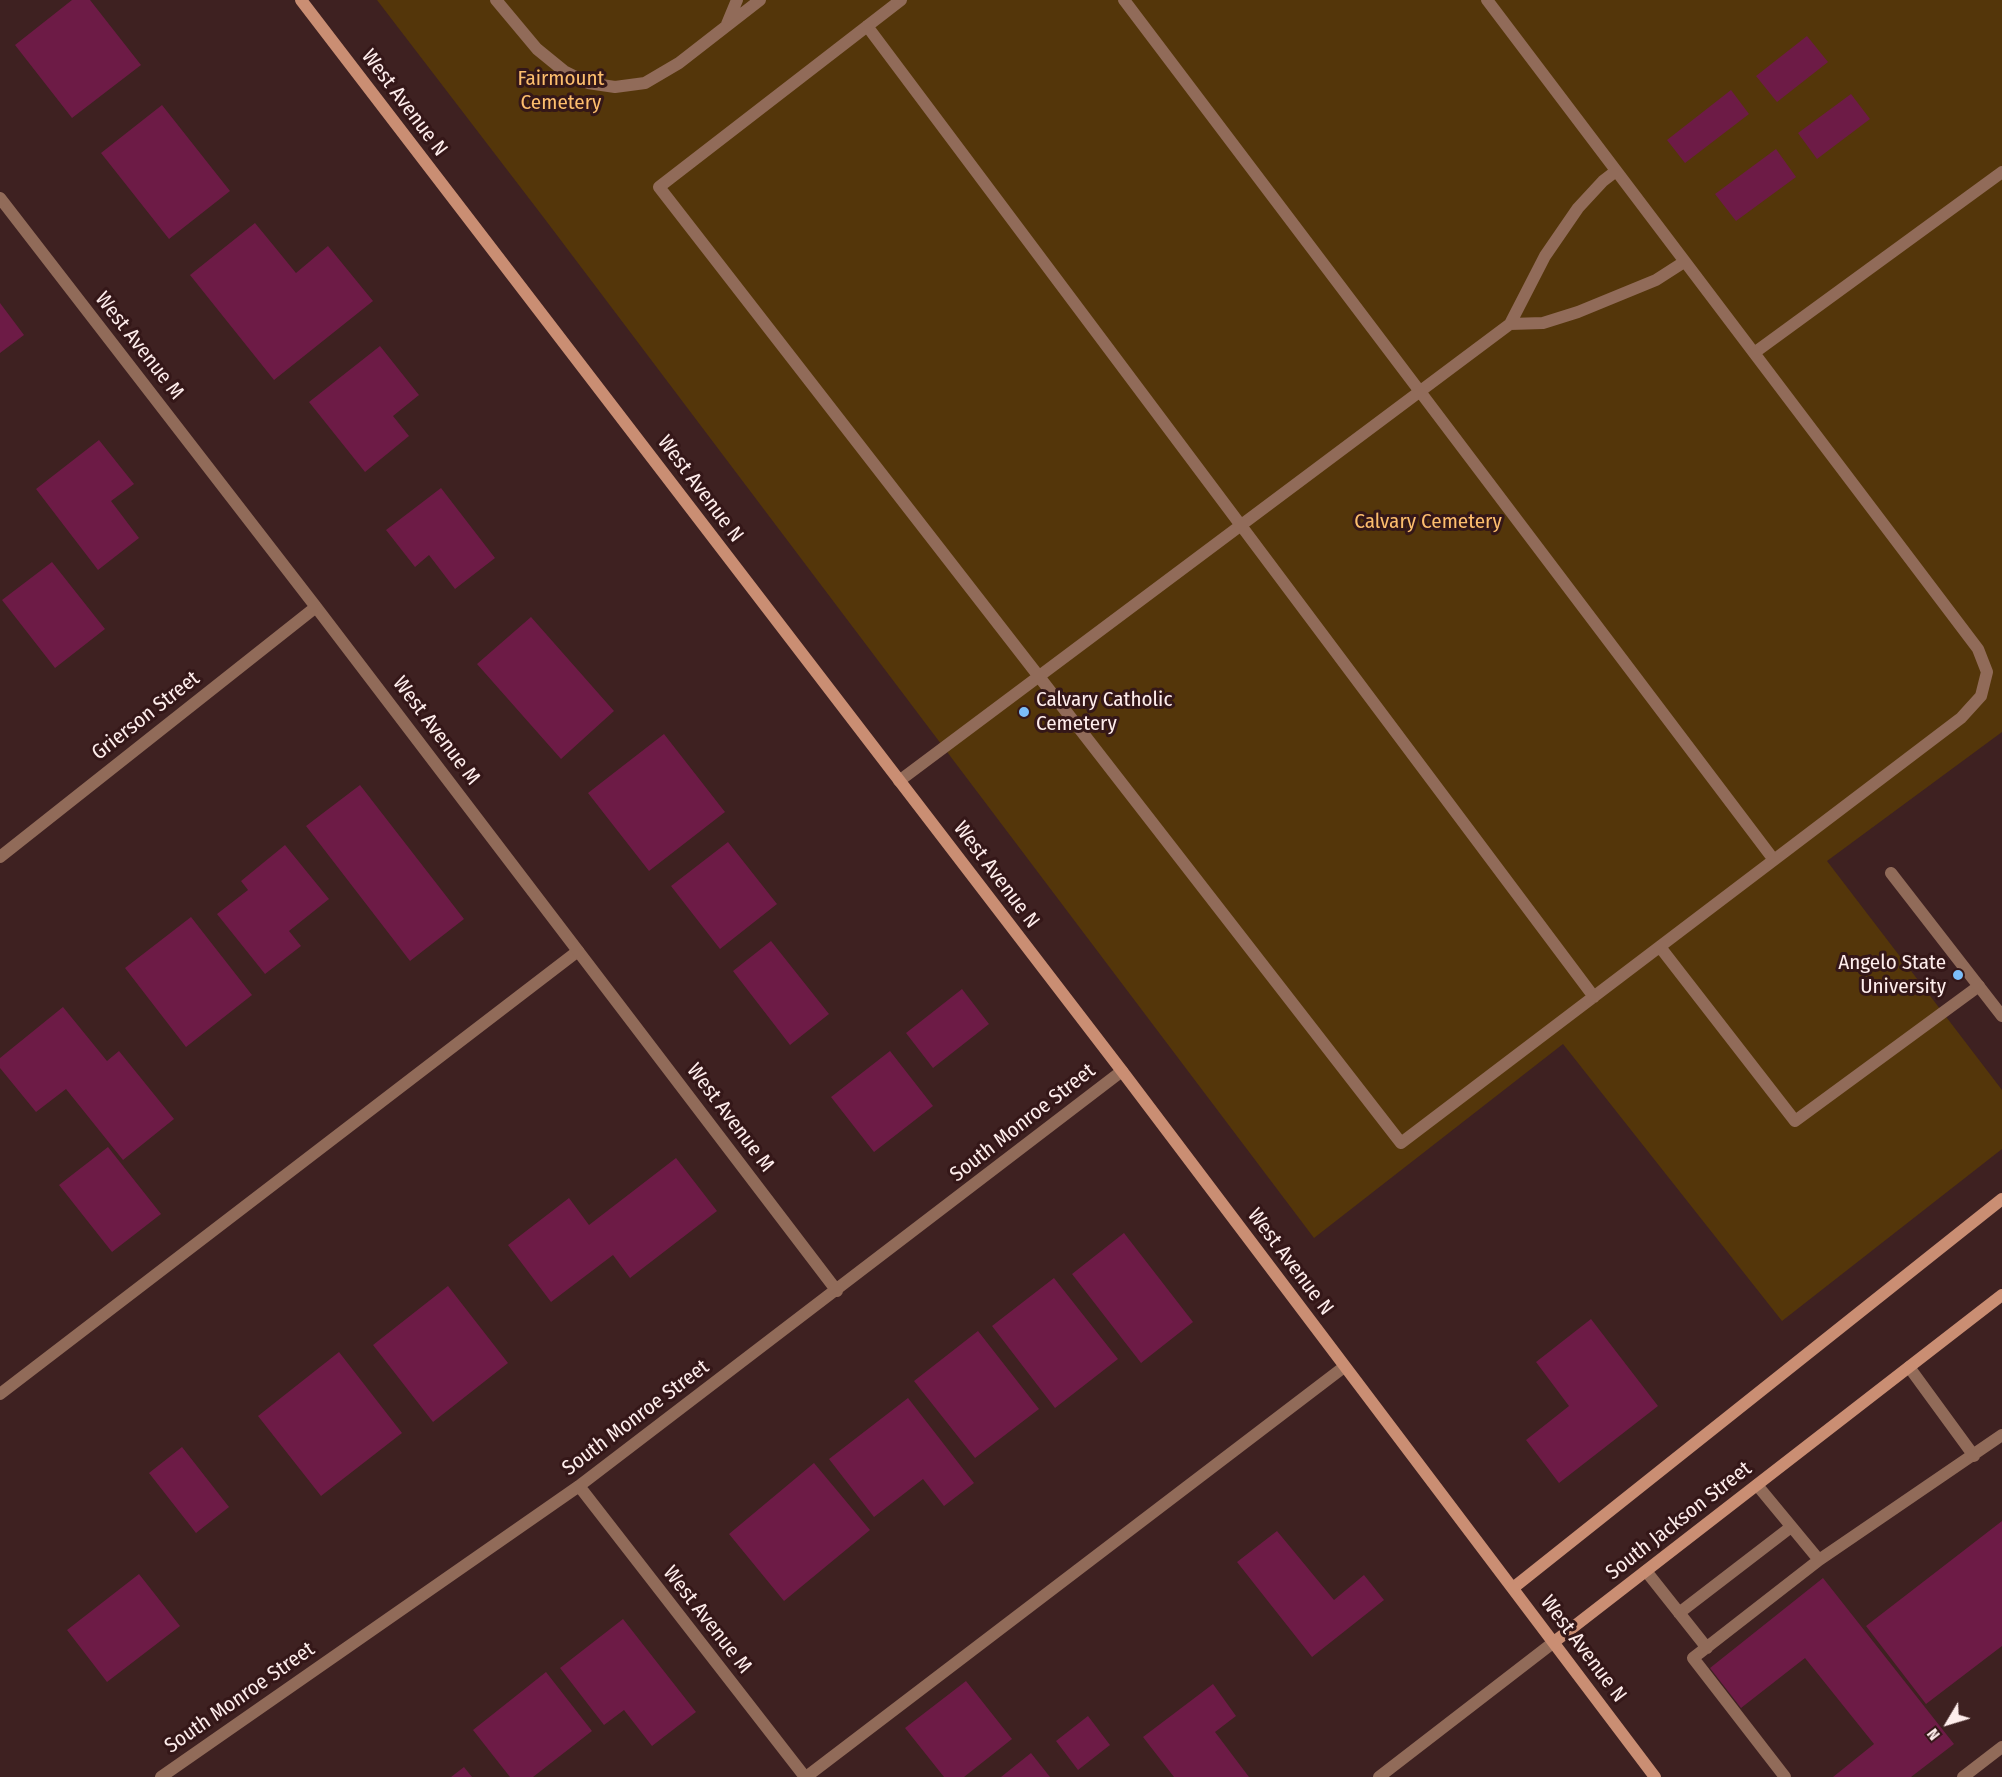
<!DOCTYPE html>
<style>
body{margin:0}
#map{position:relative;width:2002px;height:1777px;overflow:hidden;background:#3e2121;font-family:"Fira Sans Condensed",sans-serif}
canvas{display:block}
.north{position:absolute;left:1918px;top:1693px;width:60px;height:60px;-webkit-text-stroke:4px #341718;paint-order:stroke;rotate:232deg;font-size:16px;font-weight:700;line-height:24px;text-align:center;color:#feedec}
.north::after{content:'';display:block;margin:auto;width:21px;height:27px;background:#feedec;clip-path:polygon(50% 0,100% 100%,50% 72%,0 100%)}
</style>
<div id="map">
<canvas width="2002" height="1777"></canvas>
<div class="north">N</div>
</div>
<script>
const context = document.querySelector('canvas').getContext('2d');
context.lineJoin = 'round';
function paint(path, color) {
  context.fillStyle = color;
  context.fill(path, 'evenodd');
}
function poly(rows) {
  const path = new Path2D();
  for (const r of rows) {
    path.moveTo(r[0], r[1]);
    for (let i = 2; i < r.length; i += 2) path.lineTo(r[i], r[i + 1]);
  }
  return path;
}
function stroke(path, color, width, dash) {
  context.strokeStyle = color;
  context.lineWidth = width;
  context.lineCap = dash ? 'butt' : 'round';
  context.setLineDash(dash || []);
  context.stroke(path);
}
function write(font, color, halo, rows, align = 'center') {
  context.font = font + ' "Fira Sans Condensed",sans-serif';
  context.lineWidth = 6;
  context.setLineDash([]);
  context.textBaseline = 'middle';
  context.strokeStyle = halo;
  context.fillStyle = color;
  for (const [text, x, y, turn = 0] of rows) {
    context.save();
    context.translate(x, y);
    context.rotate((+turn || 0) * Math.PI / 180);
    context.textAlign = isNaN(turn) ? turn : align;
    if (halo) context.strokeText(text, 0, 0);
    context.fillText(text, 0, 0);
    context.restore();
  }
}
paint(poly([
 [377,0,2002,0,2002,732,1827,861,2002,1090,2002,1149,1782,1321,1563,1044,1314,1238,544,218]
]), '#54360a');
paint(poly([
 [72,0,90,0,141,65,72,118,15,45],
 [1807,36,1828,62,1777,102,1756,76],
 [1731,90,1749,114,1685,163,1667,140],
 [1851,94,1870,119,1817,159,1798,133],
 [162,105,230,191,169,239,101,153],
 [1776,149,1796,177,1736,221,1715,194],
 [255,223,296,273,328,246,373,301,274,380,190,275],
 [0,303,24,335,0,353],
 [380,346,419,395,393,416,409,436,365,472,309,402],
 [99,440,134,484,111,501,139,538,98,570,36,489],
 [441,488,495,558,455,589,429,555,415,567,386,530],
 [52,562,105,629,55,668,2,600],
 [531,617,614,711,561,759,477,664],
 [664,734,725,812,649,871,588,793],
 [360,785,464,919,410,961,306,826],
 [728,842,777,904,720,949,671,886],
 [285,845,329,899,289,931,301,946,265,974,217,914,248,890,241,881],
 [191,917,252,995,186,1047,125,968],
 [771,941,829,1014,790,1045,733,971],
 [962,989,989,1024,933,1068,906,1033],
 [63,1007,107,1061,119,1051,174,1119,123,1160,66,1089,36,1112,0,1068,0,1058],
 [890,1051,933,1106,874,1152,831,1097],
 [108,1147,161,1214,112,1252,59,1185],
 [676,1158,717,1211,630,1278,613,1255,551,1302,508,1245,569,1198,589,1225],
 [1124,1233,1193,1322,1141,1363,1072,1274],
 [1054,1278,1118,1359,1055,1408,992,1326],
 [448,1286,508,1363,433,1422,373,1345],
 [1591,1319,1658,1406,1559,1483,1526,1440,1569,1406,1536,1362],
 [978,1331,1039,1409,975,1458,914,1381],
 [339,1352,402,1433,321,1496,258,1416],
 [908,1398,974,1483,944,1506,923,1479,874,1517,829,1459],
 [182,1447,229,1507,196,1533,149,1473],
 [814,1463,870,1530,784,1601,729,1534],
 [2002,1521,2002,1646,1926,1704,1866,1626],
 [1277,1531,1334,1600,1364,1575,1384,1600,1312,1657,1237,1562],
 [139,1574,180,1626,107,1682,67,1630],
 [1823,1578,1954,1744,1911,1777,1833,1777,1874,1744,1805,1658,1741,1708,1710,1668],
 [623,1619,696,1712,652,1746,624,1710,604,1725,560,1668],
 [546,1672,592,1731,533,1777,510,1777,473,1730],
 [966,1681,1012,1739,964,1777,944,1777,905,1728],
 [1213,1684,1236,1716,1215,1732,1249,1777,1174,1777,1143,1737],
 [1088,1716,1110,1745,1078,1770,1056,1741],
 [1031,1753,1050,1777,1001,1777],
 [464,1767,472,1777,451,1777]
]), '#6d1b46');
stroke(poly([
 [496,0,537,49,564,71,588,83,615,87,645,83,679,63,760,0],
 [901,0,659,187,1401,1143,1961,718,1981,696,1987,672,1978,649,1487,0],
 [1124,0,1774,860],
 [727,24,737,0],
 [867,26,1594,997],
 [1510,324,1543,323,1578,312,1656,280,1684,262],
 [1754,353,2002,172],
 [899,781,1510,324,1545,256,1578,208,1603,181,1616,171],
 [1660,947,1795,1121,1979,986],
 [1909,1367,1974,1456],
 [0,1394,578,951],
 [1757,1485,1819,1560],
 [1646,1571,1707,1648],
 [1679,1613,1791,1527],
 [806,1777,1344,1367],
 [1785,1777,1693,1658,1819,1560,2002,1435],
 [1963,1777,2002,1747]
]), '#916b59', 12);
stroke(poly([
 [0,198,316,607,837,1291],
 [0,857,316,607],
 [1891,873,2002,1016],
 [579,1486,805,1777],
 [161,1777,579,1486,1122,1071],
 [1379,1777,1554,1642]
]), '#916b59', 12);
stroke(poly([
 [301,0,1122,1071,1655,1777],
 [1513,1588,2002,1199],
 [1554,1642,2002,1295]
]), '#ca8e73', 12);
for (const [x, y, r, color] of [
 [1024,712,6,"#7cbef9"],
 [1958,975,6,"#7cbef9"]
]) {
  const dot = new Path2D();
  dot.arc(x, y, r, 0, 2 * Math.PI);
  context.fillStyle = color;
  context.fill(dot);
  stroke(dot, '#341718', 2);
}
write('21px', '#fdbe6d', '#341718', [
 ["Fairmount",561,79],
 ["Cemetery",561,103],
 ["Calvary Cemetery",1428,522]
]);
write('21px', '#feedec', '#341718', [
 ["West Avenue N",404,103,53],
 ["West Avenue M",139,346,52],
 ["West Avenue N",700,489,53],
 ["Grierson Street",146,716,-38],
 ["West Avenue M",436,731,53],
 ["West Avenue N",996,875,53],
 ["West Avenue M",730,1118,53],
 ["South Monroe Street",1023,1123,-38],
 ["West Avenue N",1290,1262,53],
 ["South Monroe Street",636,1418,-37],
 ["South Jackson Street",1679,1521,-38],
 ["West Avenue M",707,1620,52],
 ["West Avenue N",1583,1649,53],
 ["South Monroe Street",240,1698,-35]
]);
write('21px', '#feedec', '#341718', [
 ["Calvary Catholic",1036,700],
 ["Cemetery",1036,724],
 ["Angelo State",1946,963,"right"],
 ["University",1946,987,"right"]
], 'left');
</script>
